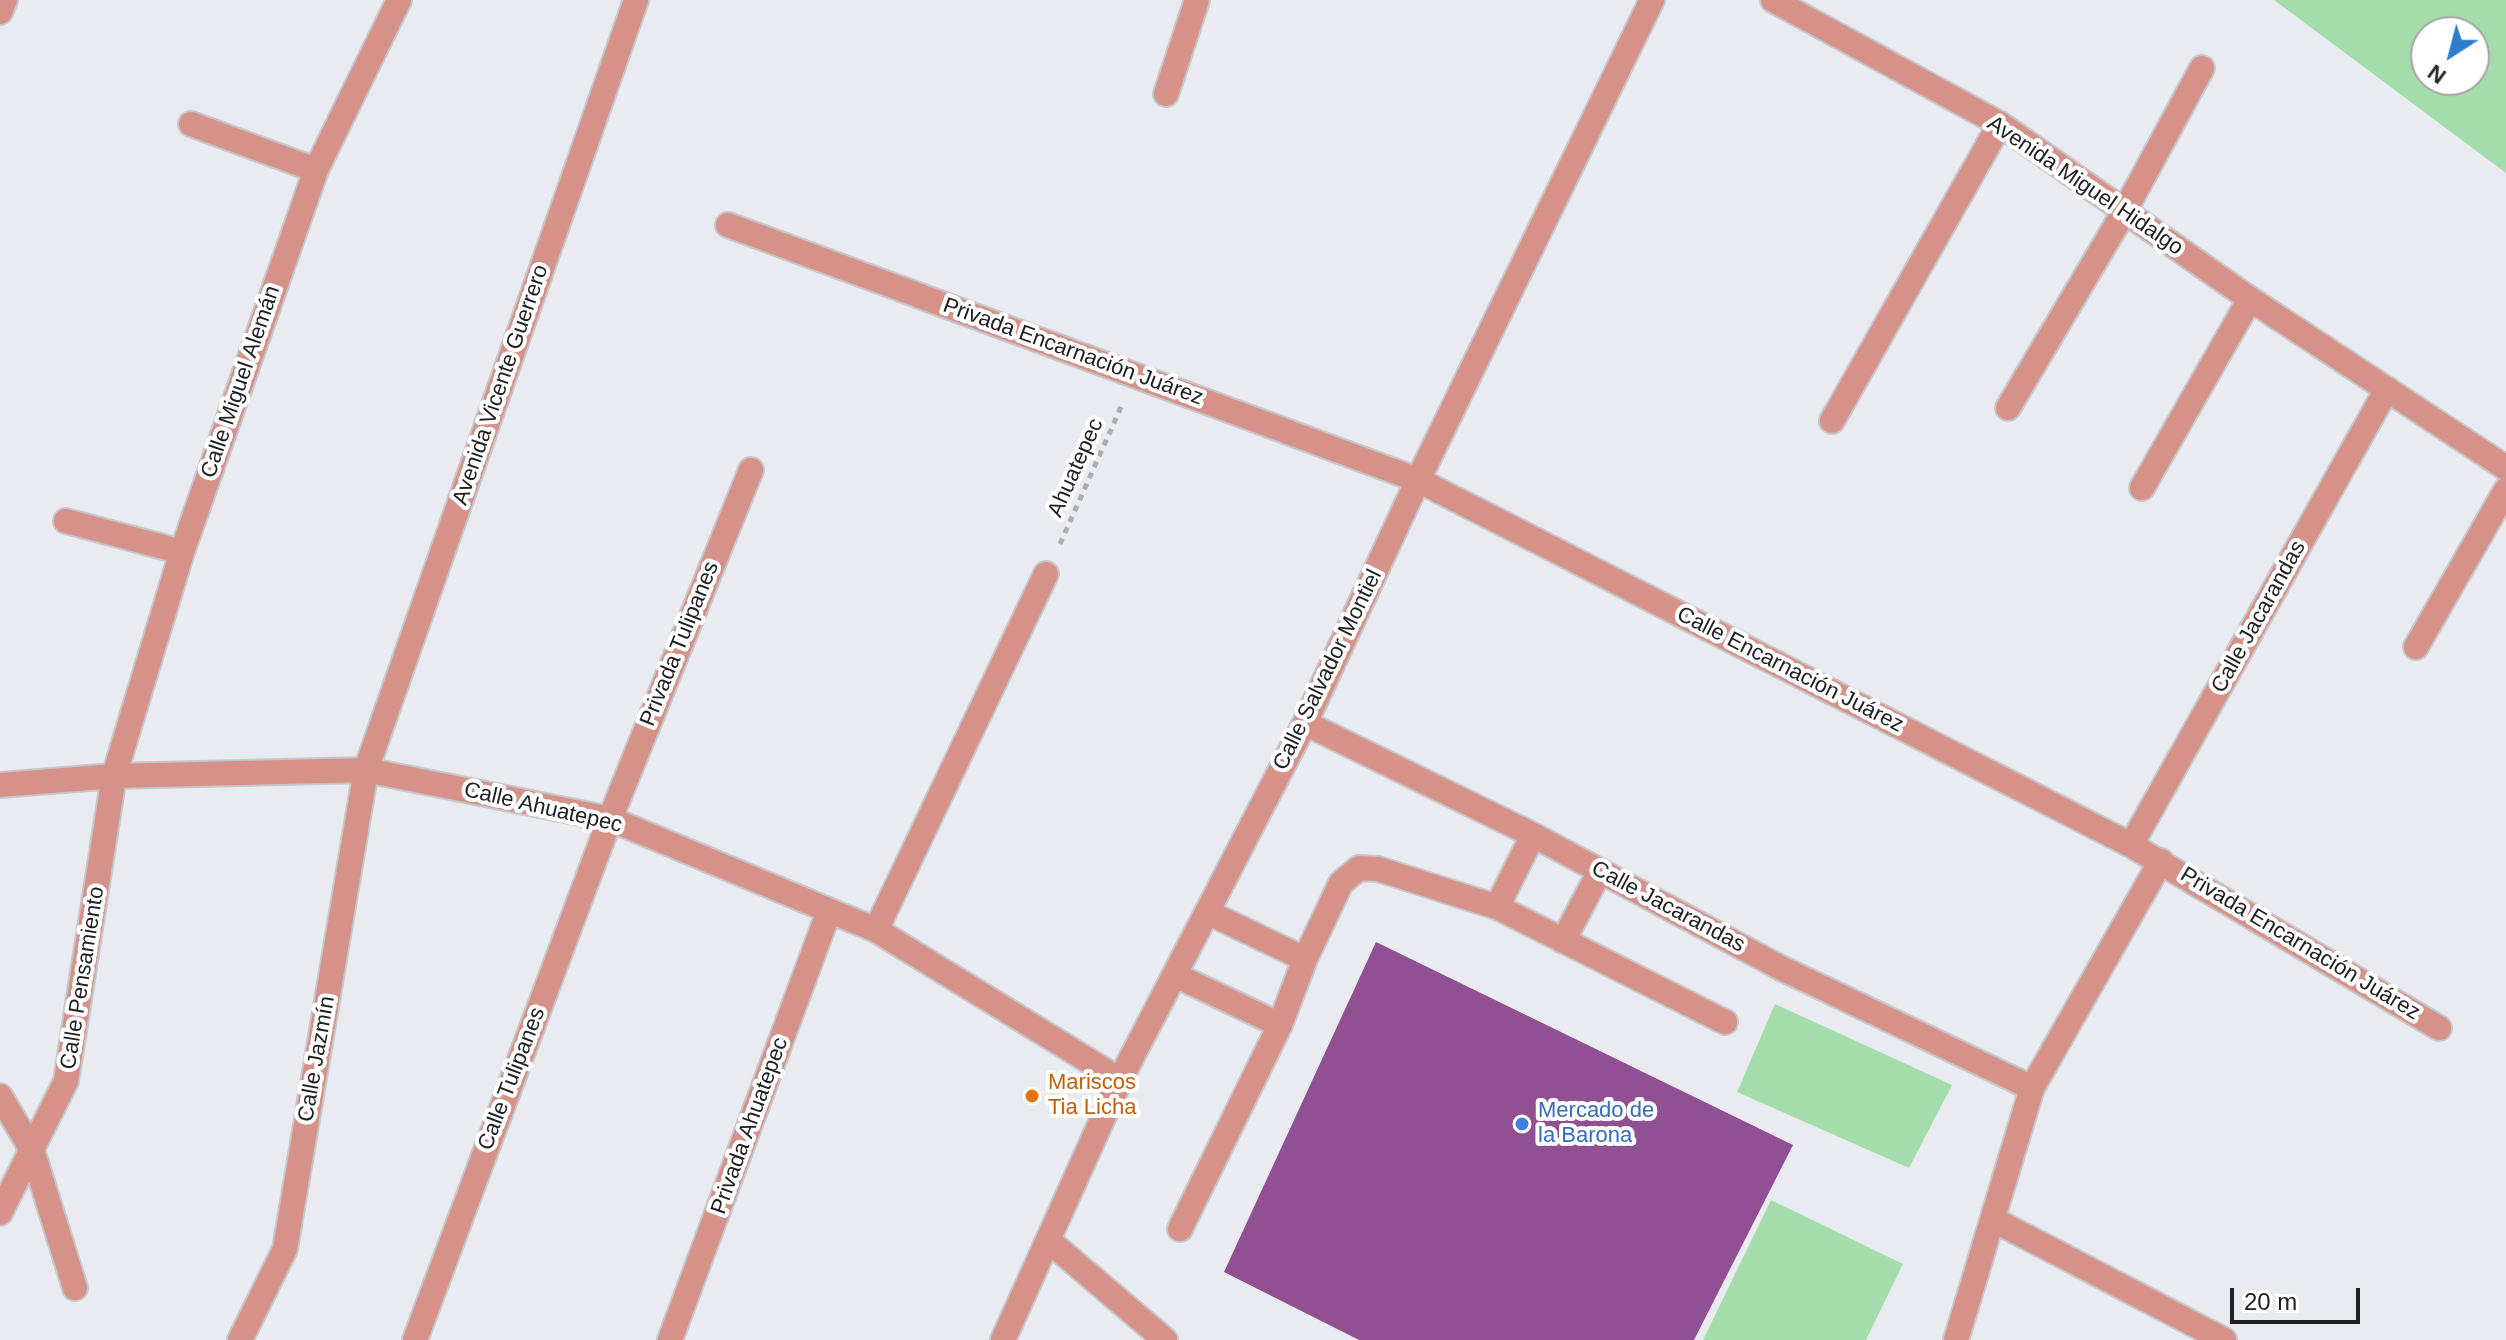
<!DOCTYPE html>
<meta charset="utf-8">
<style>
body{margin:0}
#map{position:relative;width:2506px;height:1340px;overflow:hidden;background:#eaebf0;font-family:Helvetica,sans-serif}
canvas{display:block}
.north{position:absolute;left:2410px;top:16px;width:80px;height:80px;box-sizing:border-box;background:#fff;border:2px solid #a6a6a7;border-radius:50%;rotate:216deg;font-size:22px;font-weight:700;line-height:32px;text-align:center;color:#212123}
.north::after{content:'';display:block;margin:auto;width:28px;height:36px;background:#2f7dcd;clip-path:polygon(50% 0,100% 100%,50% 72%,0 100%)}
.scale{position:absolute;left:2230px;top:1288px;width:130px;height:36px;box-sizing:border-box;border:4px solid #212123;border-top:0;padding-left:10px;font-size:24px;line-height:28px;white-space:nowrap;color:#212123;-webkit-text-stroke:6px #fff;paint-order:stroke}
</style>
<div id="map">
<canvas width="2506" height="1340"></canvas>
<div class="north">N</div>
<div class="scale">20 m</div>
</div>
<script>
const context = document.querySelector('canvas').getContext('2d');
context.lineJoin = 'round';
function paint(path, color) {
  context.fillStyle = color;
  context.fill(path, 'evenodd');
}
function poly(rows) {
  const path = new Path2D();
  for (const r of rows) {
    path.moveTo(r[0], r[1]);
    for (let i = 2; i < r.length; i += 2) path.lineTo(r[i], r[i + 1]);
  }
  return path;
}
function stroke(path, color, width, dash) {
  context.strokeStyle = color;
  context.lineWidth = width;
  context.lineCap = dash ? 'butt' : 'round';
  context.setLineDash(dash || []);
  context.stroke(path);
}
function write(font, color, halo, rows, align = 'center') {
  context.font = font + ' Helvetica,sans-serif';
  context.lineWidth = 8;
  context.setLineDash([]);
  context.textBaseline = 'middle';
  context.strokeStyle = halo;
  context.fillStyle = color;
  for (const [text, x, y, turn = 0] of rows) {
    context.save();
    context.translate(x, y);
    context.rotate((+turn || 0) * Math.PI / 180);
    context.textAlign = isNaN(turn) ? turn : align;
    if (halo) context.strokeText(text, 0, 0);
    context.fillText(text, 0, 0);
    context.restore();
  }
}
paint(poly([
 [2274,0,2506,0,2506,173],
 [2474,32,2474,80,2426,80,2426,32],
 [1775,1004,1952,1085,1909,1168,1737,1092],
 [1771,1200,1903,1264,1866,1340,1703,1340]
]), '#a4ddab');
paint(poly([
 [1376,942,1793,1145,1694,1340,1359,1340,1224,1272]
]), '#914f94');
const minor = poly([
 [1773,0,2000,124,2250,299,2506,468],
 [0,12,5,0],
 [1166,94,1197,0],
 [191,124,316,170],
 [728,225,1418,480,2131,845,2439,1028],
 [2008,408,2124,212,2202,68],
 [1832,421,2000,124],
 [2142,488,2250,299],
 [66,521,182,552],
 [2416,647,2506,490],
 [1305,723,1533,835,1781,968,2032,1088],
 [0,785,114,776,366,770,610,819,876,930,1120,1080],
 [2131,845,2387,389],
 [1497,907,1533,835],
 [1207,912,1305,959],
 [876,930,1046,574],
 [1563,941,1600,871],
 [1175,975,1280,1025],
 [0,1096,32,1150,75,1288],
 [0,1213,66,1081,114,776,182,552,316,170,399,0],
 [1994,1220,2224,1340],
 [1180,1229,1280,1025,1305,959,1341,883,1359,868,1378,869,1497,907,1725,1022],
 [1049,1241,1165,1340],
 [240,1340,285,1249,366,770,636,0],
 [415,1340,610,819,751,470],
 [670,1340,829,911],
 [1003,1340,1120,1080,1305,723,1418,480,1652,0],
 [1956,1340,2032,1088,2161,861]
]);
stroke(minor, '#c6c7cb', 28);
stroke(poly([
 [1060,544,1121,407]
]), '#adaeb2', 5, [6, 6]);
stroke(minor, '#d69189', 24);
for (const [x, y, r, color] of [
 [1032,1096,8,"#e8710a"],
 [1522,1124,8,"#3f7fe0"]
]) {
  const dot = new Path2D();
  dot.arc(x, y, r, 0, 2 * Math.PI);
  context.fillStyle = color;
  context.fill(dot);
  stroke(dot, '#fff', 3);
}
write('22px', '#212123', '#fff', [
 ["Avenida Miguel Hidalgo",2085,186,34],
 ["Privada Encarnación Juárez",1073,352,20],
 ["Calle Miguel Alemán",241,382,-71],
 ["Avenida Vicente Guerrero",501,385,-71],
 ["Ahuatepec",1076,468,-66],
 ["Calle Jacarandas",2259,617,-61],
 ["Privada Tulipanes",680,644,-68],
 ["Calle Salvador Montiel",1328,670,-64],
 ["Calle Encarnación Juárez",1790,670,27],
 ["Calle Ahuatepec",543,808,13],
 ["Calle Jacarandas",1668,907,28],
 ["Privada Encarnación Juárez",2300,944,31],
 ["Calle Pensamiento",83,978,-81],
 ["Calle Jazmín",317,1059,-80],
 ["Calle Tulipanes",512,1079,-69],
 ["Privada Ahuatepec",750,1126,-70]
]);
write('22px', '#c56008', '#fff', [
 ["Mariscos",1048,1083],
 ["Tia Licha",1048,1108]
], 'left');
write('22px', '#366cbe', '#fff', [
 ["Mercado de",1538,1111],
 ["la Barona",1538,1136]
], 'left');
</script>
